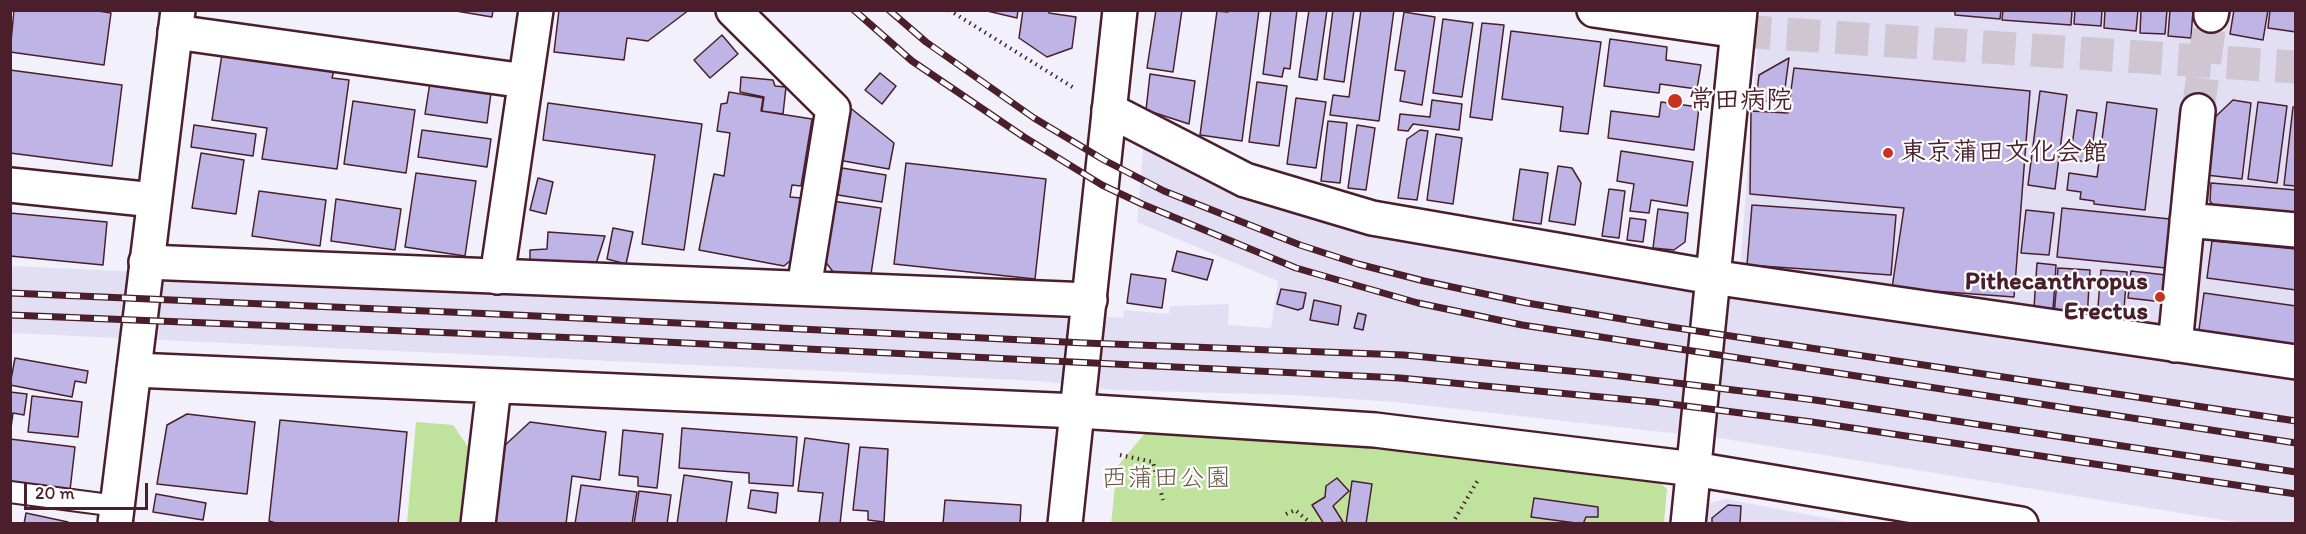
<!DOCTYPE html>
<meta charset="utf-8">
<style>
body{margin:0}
#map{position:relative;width:2306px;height:534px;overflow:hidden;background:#f2f0fa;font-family:Itim,sans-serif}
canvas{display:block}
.frame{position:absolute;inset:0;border:12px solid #4a1f2b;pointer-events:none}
.scale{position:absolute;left:24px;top:483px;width:124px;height:27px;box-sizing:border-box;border:3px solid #4a1f2b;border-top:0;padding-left:8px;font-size:18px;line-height:21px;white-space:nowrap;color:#4a1f2b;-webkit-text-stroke:4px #fff;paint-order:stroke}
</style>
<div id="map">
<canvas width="2306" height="534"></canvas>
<div class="frame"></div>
<div class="scale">20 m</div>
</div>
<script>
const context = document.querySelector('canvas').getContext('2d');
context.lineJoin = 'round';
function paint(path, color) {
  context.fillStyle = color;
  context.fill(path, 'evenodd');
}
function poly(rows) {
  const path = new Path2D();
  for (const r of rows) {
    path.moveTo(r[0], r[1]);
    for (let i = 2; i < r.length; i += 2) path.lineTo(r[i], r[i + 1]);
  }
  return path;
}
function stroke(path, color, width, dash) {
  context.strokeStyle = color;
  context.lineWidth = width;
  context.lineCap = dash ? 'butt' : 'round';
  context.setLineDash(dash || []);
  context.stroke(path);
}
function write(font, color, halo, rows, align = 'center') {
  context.font = font + ' Itim,"Klee One",sans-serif';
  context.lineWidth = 4.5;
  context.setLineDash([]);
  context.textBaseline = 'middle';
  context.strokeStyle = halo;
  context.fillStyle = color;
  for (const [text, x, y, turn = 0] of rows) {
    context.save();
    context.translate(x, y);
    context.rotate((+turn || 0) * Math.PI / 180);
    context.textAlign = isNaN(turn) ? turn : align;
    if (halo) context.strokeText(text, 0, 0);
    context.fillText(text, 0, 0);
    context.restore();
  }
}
paint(poly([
 [1760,11,2295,11,2295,523,2242,523,1726,439,1394,402,1294,395,1114,390,1040,381,11,333,10,266,1048,312,1123,318,1124,310,1169,314,1170,306,1229,304,1228,325,1271,328,1278,281,1137,222,1144,139,1230,180,1738,294],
 [1726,499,1852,523,1705,524,1707,504]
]), '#e2def4');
paint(poly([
 [416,422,453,425,469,448,459,523,407,523],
 [1145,433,1391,443,1653,476,1667,489,1664,523,1111,524,1117,467]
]), '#bfe29c');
const building = poly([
 [14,10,92,10,111,13,104,65,10,52,14,10],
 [450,10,493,10,492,17,450,10],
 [559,10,689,10,648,41,627,38,624,60,554,52,559,10],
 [983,10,1018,10,1017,18,983,10],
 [1023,10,1049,10,1049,13,1076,17,1072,48,1047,57,1019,38,1023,10],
 [1156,10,1182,10,1173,72,1147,68,1156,10],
 [1228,10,1259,10,1242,141,1200,135,1217,11,1228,12,1228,10],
 [1271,10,1297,10,1290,69,1284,68,1282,77,1263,74,1271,10],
 [1309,10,1327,10,1317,80,1299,77,1309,10],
 [1333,10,1354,10,1344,82,1324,79,1333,10],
 [1361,10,1394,10,1379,121,1330,115,1333,95,1349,97,1361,10],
 [1955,10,2001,10,2000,19,1955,15,1955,10],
 [2003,10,2072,10,2071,25,2002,20,2003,10],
 [2075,10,2102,10,2101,26,2074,24,2075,10],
 [2105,10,2138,10,2136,31,2104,28,2105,10],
 [2141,10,2167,10,2165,34,2140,33,2141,10],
 [2170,10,2193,10,2191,38,2168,36,2170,10],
 [2234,10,2268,10,2263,40,2230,34,2234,10],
 [2270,10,2296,10,2296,32,2268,28,2270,10],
 [1404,12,1435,17,1422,105,1400,101,1405,71,1395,70,1404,12],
 [1443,19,1473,23,1462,97,1433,93,1443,19],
 [1482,23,1504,25,1492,120,1470,117,1482,23],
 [1511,31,1601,42,1588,134,1560,131,1563,107,1502,99,1511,31],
 [722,35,738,54,710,78,694,60,722,35],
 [1610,39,1667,47,1666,60,1701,65,1697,89,1660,84,1659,93,1604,86,1610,39],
 [222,54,334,70,332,78,349,80,337,169,262,159,267,128,212,120,222,54],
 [1789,58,1783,103,1756,100,1759,75,1789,58],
 [1794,68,2030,91,2014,297,1892,288,1904,208,1750,194,1751,111,1788,113,1794,68],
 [10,70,122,85,112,166,10,153,10,70],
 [880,73,896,86,882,104,865,90,880,73],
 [1150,74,1195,81,1189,124,1146,110,1150,74],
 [431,76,492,85,487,123,425,114,431,76],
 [741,77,773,80,775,86,786,87,783,114,762,111,764,97,740,92,741,77],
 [1257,82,1287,86,1279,146,1249,142,1257,82],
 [2040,91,2067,95,2055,189,2028,185,2040,91],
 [729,92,763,98,761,111,812,119,801,186,792,185,790,197,801,198,791,260,784,266,699,250,714,174,724,176,730,133,717,131,721,104,727,103,729,92],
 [1296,98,1326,102,1316,168,1287,164,1296,98],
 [1432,100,1462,104,1459,130,1413,124,1408,131,1398,130,1400,114,1430,117,1432,100],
 [2233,100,2251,103,2242,179,2206,175,2212,120,2233,100],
 [353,101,415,110,406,173,344,164,353,101],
 [1661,102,1699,107,1694,150,1608,138,1611,111,1659,117,1661,102],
 [2107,102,2157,109,2145,210,2094,204,2094,201,2080,199,2081,192,2067,190,2069,173,2097,177,2107,102],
 [2258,102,2287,106,2277,183,2248,179,2258,102],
 [548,103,702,124,684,250,642,244,655,155,543,140,548,103],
 [848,106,894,143,889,169,838,160,848,106],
 [2293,107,2296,107,2296,186,2284,185,2293,107],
 [2077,110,2097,113,2090,162,2070,160,2077,110],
 [1328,121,1347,123,1340,183,1321,181,1328,121],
 [194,125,256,134,253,156,191,147,194,125],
 [1357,125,1375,128,1366,190,1348,188,1357,125],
 [422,130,491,139,487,167,418,157,422,130],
 [1420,130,1428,131,1417,200,1398,198,1407,139,1420,130],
 [1436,134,1462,138,1453,204,1427,200,1436,134],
 [1621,151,1693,162,1687,206,1651,200,1649,213,1630,211,1634,184,1617,181,1621,151],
 [201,153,244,160,236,214,192,208,201,153],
 [906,163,1046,179,1035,279,894,264,906,163],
 [1558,166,1572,168,1581,183,1575,225,1549,221,1558,166],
 [842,168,886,175,882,202,838,195,842,168],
 [1520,169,1548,173,1541,224,1513,220,1520,169],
 [416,173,476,181,465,256,405,247,416,173],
 [538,178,553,182,546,214,530,210,538,178],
 [2211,183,2296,190,2296,221,2220,214,2210,201,2211,183],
 [1609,189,1625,191,1619,238,1602,236,1609,189],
 [259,191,326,200,320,246,252,236,259,191],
 [336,199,401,209,395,250,331,241,336,199],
 [832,201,881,208,871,274,834,273,824,260,832,201],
 [1752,205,1896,215,1891,275,1747,265,1752,205],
 [2062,208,2170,219,2166,268,2057,257,2062,208],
 [1658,209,1688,213,1685,242,1674,250,1653,248,1658,209],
 [2026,210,2054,213,2049,255,2021,253,2026,210],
 [10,213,107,222,103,265,10,256,10,213],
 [1630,218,1646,220,1643,242,1627,240,1630,218],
 [613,228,633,232,626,264,607,259,613,228],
 [548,232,605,236,596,264,530,261,530,250,547,249,548,232],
 [2212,241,2296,249,2296,290,2207,278,2212,241],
 [1177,251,1213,260,1207,280,1172,271,1177,251],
 [2037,263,2056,265,2053,310,2034,308,2037,263],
 [2058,268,2090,270,2087,319,2054,316,2058,268],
 [2101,270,2127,272,2123,321,2097,319,2101,270],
 [2131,271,2166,275,2163,302,2128,298,2131,271],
 [1131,274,1166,279,1162,308,1127,303,1131,274],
 [1281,289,1306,293,1303,308,1298,310,1277,304,1281,289],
 [2204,293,2296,306,2296,350,2198,337,2204,293],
 [1314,300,1341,306,1338,325,1310,320,1314,300],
 [1358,313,1366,315,1363,330,1354,328,1358,313],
 [15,358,88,371,86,383,75,381,72,397,10,385,15,358],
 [10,392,27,394,24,415,13,413,11,428,10,392],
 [32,396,82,402,78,437,28,432,32,396],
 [187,414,255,422,247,494,157,484,167,425,187,414],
 [280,420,407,432,398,524,279,524,269,521,280,420],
 [530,422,606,432,600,480,572,476,566,524,494,524,503,447,530,422],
 [682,428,797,437,793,486,749,483,749,473,679,468,682,428],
 [623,430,663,434,657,488,638,486,638,477,619,475,623,430],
 [805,438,849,444,840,524,819,524,823,493,798,491,805,438],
 [10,439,75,447,69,499,10,491,10,439],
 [860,447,888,449,884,522,868,520,868,511,853,510,860,447],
 [684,475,732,482,726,524,677,524,684,475],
 [1337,478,1349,491,1333,506,1343,522,1324,524,1312,505,1325,497,1326,486,1337,478],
 [1352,481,1372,484,1366,524,1346,524,1352,481],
 [581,485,637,492,632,524,575,524,581,485],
 [751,490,778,493,776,513,748,508,751,490],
 [639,491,671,495,667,524,634,524,639,491],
 [156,494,206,503,203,520,153,512,156,494],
 [1534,498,1598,507,1598,517,1586,517,1583,524,1531,517,1534,498],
 [945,500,1021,505,1020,524,943,524,945,500],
 [1728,505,1741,506,1740,524,1712,524,1712,518,1728,505],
 [26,513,68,522,68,524,24,524,26,513]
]);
paint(building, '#beb5e6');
stroke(building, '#4a1f2b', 1.5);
stroke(poly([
 [1738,31,2296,67],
 [2198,111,2211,15]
]), '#d0c6d1', 33, [33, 16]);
const lane = poly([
 [10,492,117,506]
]);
const street = poly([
 [733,10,833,109,804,288],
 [1594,10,1738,31],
 [2211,15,2212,10],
 [175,32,525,81],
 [1109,110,1245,180,1372,218,1712,277,2296,362],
 [10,185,154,200],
 [2187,220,2296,230],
 [146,262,1090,300],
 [497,277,536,10],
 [2175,345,2198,111],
 [134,370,1078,411,1375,430,1694,469,2021,524],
 [478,524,494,386],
 [1688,524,1740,10]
]);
const secondary = poly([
 [115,524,178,10],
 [1065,524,1120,10]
]);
stroke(lane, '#4a1f2b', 24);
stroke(street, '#4a1f2b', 38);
stroke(secondary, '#4a1f2b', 38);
stroke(poly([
 [949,10,1074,88],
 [1120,455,1153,462,1163,500],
 [1286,514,1295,510,1312,524],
 [1452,524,1478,480]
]), '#4a1f2b', 4, [1.5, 4.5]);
stroke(lane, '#fff', 20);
stroke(street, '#fff', 33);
stroke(secondary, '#fff', 33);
const rail = poly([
 [854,10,912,61,1024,137,1102,185,1142,204,1296,268,1418,303,1522,325,2296,443],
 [889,10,926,42,1034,118,1104,160,1164,191,1300,245,1358,264,1424,281,1527,303,1664,326,2296,421],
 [10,293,495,314,1085,343,1404,355,1611,375,1815,400,2296,472],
 [10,315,603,339,1400,378,1654,402,1812,422,2296,494]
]);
stroke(rail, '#4a1f2b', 7);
stroke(rail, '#fff', 4.5, [14]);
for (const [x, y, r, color] of [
 [1675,101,8,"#c8321e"],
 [1888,153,6,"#c8321e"],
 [2160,297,6,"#c8321e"]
]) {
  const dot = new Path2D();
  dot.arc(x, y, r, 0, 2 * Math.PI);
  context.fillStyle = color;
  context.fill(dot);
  stroke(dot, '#fff', 2);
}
write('bold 26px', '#4a1f2b', '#fff', [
 ["常田病院",1688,101],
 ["東京蒲田文化会館",1900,153],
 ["Pithecanthropus",2148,282,"right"],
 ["Erectus",2148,312,"right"]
], 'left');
write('26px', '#6d5a4d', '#fff', [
 ["西蒲田公園",1166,479]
]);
</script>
